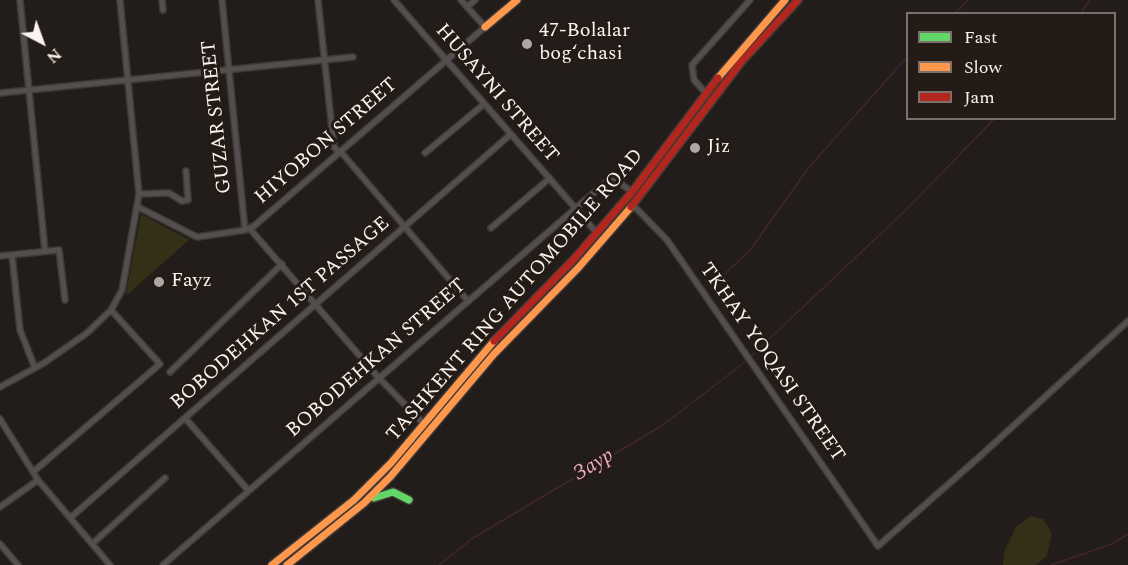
<!DOCTYPE html>
<meta charset="utf-8">
<style>
body{margin:0}
#map{position:relative;width:1128px;height:565px;overflow:hidden;background:#221c1a;font-family:Spectral,serif}
canvas{display:block}
.legend{position:absolute;left:906px;top:12px;width:210px;height:108px;box-sizing:border-box;background:#251b16;border:2px solid #7a716d;margin:0;padding:8px 10px;list-style:none;font-size:18px;color:#faf3ef}
.legend li{display:flex;align-items:center;gap:12px;height:30px}
.legend b{width:30px;border:2px solid #7a716d}
.north{position:absolute;left:12px;top:12px;width:60px;height:60px;-webkit-text-stroke:4px #251b16;paint-order:stroke;rotate:139deg;font-size:16px;font-weight:700;line-height:24px;text-align:center;color:#faf3ef}
.north::after{content:'';display:block;margin:auto;width:21px;height:27px;background:#faf3ef;clip-path:polygon(50% 0,100% 100%,50% 72%,0 100%)}
</style>
<div id="map">
<canvas width="1128" height="565"></canvas>
<ul class="legend">
<li><b style="height:8px;background:#63d668"></b>Fast</li>
<li><b style="height:8px;background:#ff974d"></b>Slow</li>
<li><b style="height:8px;background:#b3261e"></b>Jam</li>
</ul>
<div class="north">N</div>
</div>
<script>
const context = document.querySelector('canvas').getContext('2d');
context.lineJoin = 'round';
function paint(path, color) {
  context.fillStyle = color;
  context.fill(path, 'evenodd');
}
function poly(rows) {
  const path = new Path2D();
  for (const r of rows) {
    path.moveTo(r[0], r[1]);
    for (let i = 2; i < r.length; i += 2) path.lineTo(r[i], r[i + 1]);
  }
  return path;
}
function stroke(path, color, width, dash) {
  context.strokeStyle = color;
  context.lineWidth = width;
  context.lineCap = dash ? 'butt' : 'round';
  context.setLineDash(dash || []);
  context.stroke(path);
}
function write(font, color, halo, rows, align = 'center') {
  context.font = font + ' Spectral,serif';
  context.lineWidth = 6;
  context.setLineDash([]);
  context.textBaseline = 'middle';
  context.strokeStyle = halo;
  context.fillStyle = color;
  for (const [text, x, y, turn = 0] of rows) {
    context.save();
    context.translate(x, y);
    context.rotate((+turn || 0) * Math.PI / 180);
    context.textAlign = isNaN(turn) ? turn : align;
    if (halo) context.strokeText(text, 0, 0);
    context.fillText(text, 0, 0);
    context.restore();
  }
}
paint(poly([
 [141,214,189,240,127,295,126,293],
 [1031,516,1043,519,1052,533,1047,556,1036,565,1003,565,1004,552,1016,527]
]), '#333017');
stroke(poly([
 [954,14,968,0],
 [1080,14,1090,0],
 [714,284,751,249,809,167,908,56],
 [751,356,907,209,995,118],
 [439,565,473,538,663,425,745,362],
 [1051,565,1112,544,1128,534]
]), '#432431', 1.5);
const street = poly([
 [20,0,45,251],
 [162,0,163,10],
 [222,0,245,230],
 [318,0,334,147,340,153],
 [394,0,597,233],
 [467,7,475,0],
 [0,93,353,57],
 [706,93,694,80,692,65,750,0],
 [341,152,468,301],
 [425,153,484,104],
 [139,194,169,193,182,201,188,200,186,171],
 [633,205,667,240,878,546,977,459,1128,321],
 [138,207,197,237,245,230,254,226,485,27,461,0],
 [491,228,550,178],
 [250,229,378,377,424,424],
 [12,255,20,330,35,368],
 [0,256,59,250,65,300],
 [170,372,282,264],
 [0,387,44,363,87,333,111,310,122,290,139,194,120,0],
 [185,418,248,490],
 [0,419,38,480,110,565],
 [33,472,160,364,111,310],
 [0,507,38,480],
 [70,518,511,134],
 [0,544,18,565],
 [92,544,165,478],
 [163,565,612,177,632,192]
]);
const fast = poly([
 [374,498,393,492,409,500]
]);
const slow = poly([
 [485,27,517,0],
 [718,78,785,0],
 [272,565,354,500,391,463,494,341],
 [287,565,364,503,391,476,494,354,579,267,631,207]
]);
const jam = poly([
 [631,207,742,61,798,0],
 [494,341,575,258,632,192,718,78]
]);
stroke(street, '#3e3937', 8);
stroke(fast, '#3e3937', 10);
stroke(slow, '#3e3937', 10);
stroke(jam, '#3e3937', 10);
stroke(street, '#534f4e', 5);
stroke(fast, '#63d668', 7);
stroke(slow, '#ff974d', 7);
stroke(jam, '#b3261e', 7);
for (const [x, y, r, color] of [
 [527,44,6,"#aea8a4"],
 [695,148,6,"#aea8a4"],
 [159,282,6,"#aea8a4"]
]) {
  const dot = new Path2D();
  dot.arc(x, y, r, 0, 2 * Math.PI);
  context.fillStyle = color;
  context.fill(dot);
  stroke(dot, '#251b16', 2);
}
write('20px', '#faf3ef', '#251b16', [
 ["47-Bolalar",539,32],
 ["bogʻchasi",539,55],
 ["Jiz",707,148],
 ["Fayz",171,282]
], 'left');
write('20px', '#faf3ef', '#251b16', [
 ["HUSAYNI STREET",496,94,49],
 ["GUZAR STREET",218,117,-96],
 ["HIYOBON STREET",327,142,-41],
 ["TASHKENT RING AUTOMOBILE ROAD",516,296,-49],
 ["BOBODEHKAN 1ST PASSAGE",281,314,-41],
 ["BOBODEHKAN STREET",377,359,-41],
 ["TKHAY YOQASI STREET",771,363,55]
]);
write('italic 21px', '#edabc6', '#251b16', [
 ["Заур",594,466,-31]
]);
</script>
